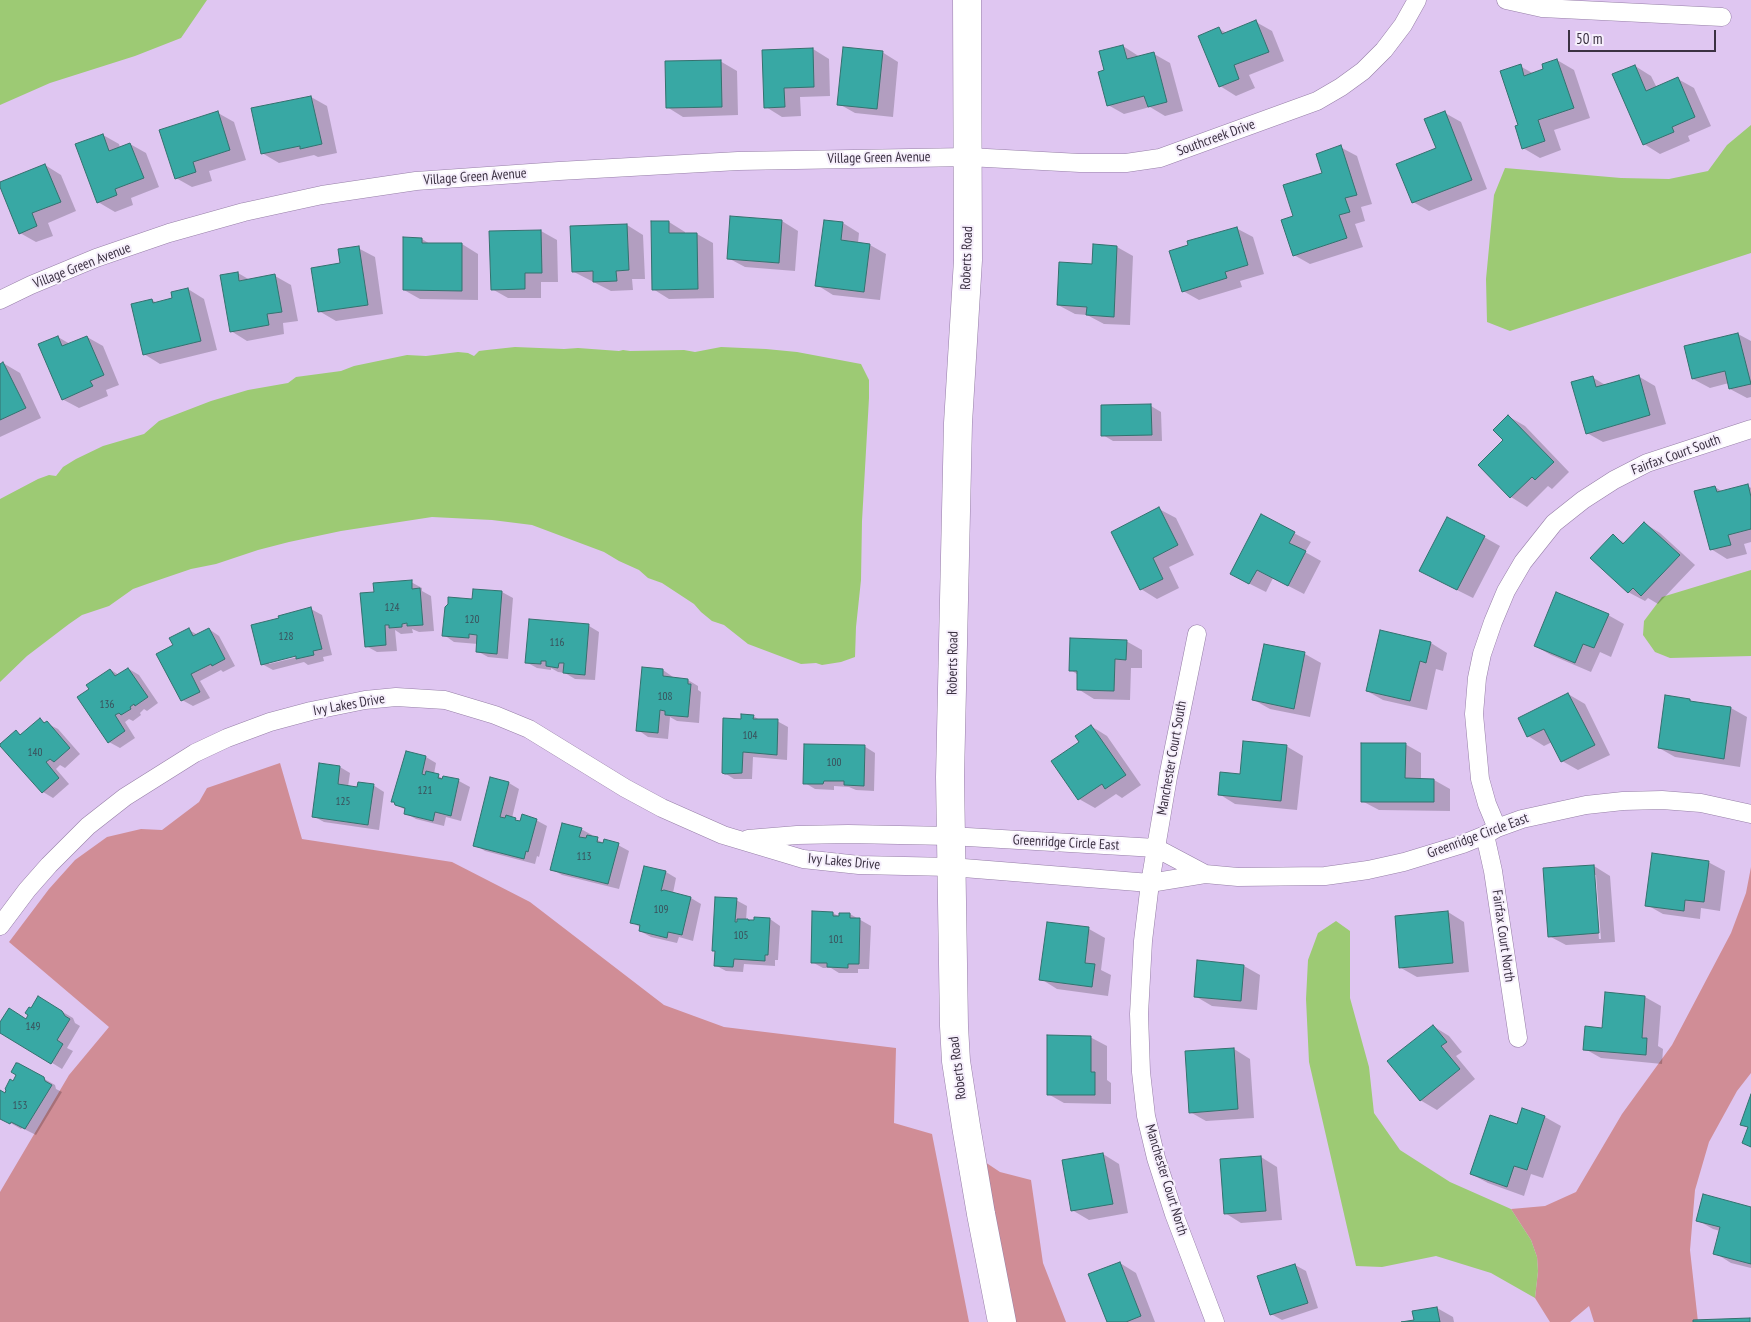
<!DOCTYPE html>
<style>
body{margin:0}
#map{position:relative;width:1751px;height:1322px;overflow:hidden;background:#dfc6f1;font-family:"PT Sans Narrow",sans-serif}
canvas{display:block}
.scale{position:absolute;left:1568px;top:30px;width:148px;height:22px;box-sizing:border-box;border:2px solid #3b3142;border-top:0;padding-left:6px;font-size:15px;line-height:18px;white-space:nowrap;color:#3b3142;-webkit-text-stroke:4px #f6effc;paint-order:stroke}
</style>
<div id="map">
<canvas width="1751" height="1322"></canvas>
<div class="scale">50 m</div>
</div>
<script>
const context = document.querySelector('canvas').getContext('2d');
context.lineJoin = 'round';
function paint(path, color) {
  context.fillStyle = color;
  context.fill(path, 'evenodd');
}
function poly(rows) {
  const path = new Path2D();
  for (const r of rows) {
    path.moveTo(r[0], r[1]);
    for (let i = 2; i < r.length; i += 2) path.lineTo(r[i], r[i + 1]);
  }
  return path;
}
function stroke(path, color, width, dash) {
  context.strokeStyle = color;
  context.lineWidth = width;
  context.lineCap = dash ? 'butt' : 'round';
  context.setLineDash(dash || []);
  context.stroke(path);
}
function write(font, color, halo, rows, align = 'center') {
  context.font = font + ' "PT Sans Narrow",sans-serif';
  context.lineWidth = 4;
  context.setLineDash([]);
  context.textBaseline = 'middle';
  context.strokeStyle = halo;
  context.fillStyle = color;
  for (const [text, x, y, turn = 0] of rows) {
    context.save();
    context.translate(x, y);
    context.rotate((+turn || 0) * Math.PI / 180);
    context.textAlign = isNaN(turn) ? turn : align;
    if (halo) context.strokeText(text, 0, 0);
    context.fillText(text, 0, 0);
    context.restore();
  }
}
paint(poly([
 [280,763,302,839,452,862,530,902,664,1005,724,1027,896,1048,894,1123,932,1134,969,1322,0,1322,0,1192,69,1075,109,1027,9,942,49,889,75,860,107,837,141,829,162,830,199,802,207,788],
 [1751,867,1751,1073,1737,1091,1709,1142,1695,1190,1690,1250,1698,1322,1594,1322,1589,1306,1570,1322,1550,1322,1535,1298,1538,1271,1537,1257,1531,1240,1511,1209,1545,1206,1576,1192,1622,1114,1672,1045,1731,933,1746,893],
 [982,1160,1000,1172,1031,1180,1043,1263,1066,1322,1012,1322]
]), '#d08d96');
paint(poly([
 [0,0,207,0,181,38,135,56,50,83,0,105],
 [1751,125,1751,253,1510,331,1487,322,1486,279,1494,195,1505,168,1621,178,1669,179,1708,171,1727,145],
 [515,347,564,349,578,348,619,351,623,350,630,351,684,350,695,352,721,347,766,349,797,352,861,364,869,380,869,398,862,521,861,580,856,627,855,657,841,662,822,665,816,663,801,664,748,644,724,625,712,621,701,612,694,604,662,583,648,578,639,570,619,561,604,552,532,525,492,520,432,517,341,531,289,542,258,550,216,564,191,569,147,584,133,589,109,606,82,615,69,624,27,656,0,682,0,499,38,479,49,475,56,476,63,467,76,459,103,446,144,434,159,421,211,401,248,390,288,383,296,377,341,371,354,366,407,355,426,356,458,352,468,353,474,356,479,351,487,350],
 [1751,570,1751,656,1670,658,1655,652,1643,635,1644,621,1662,597],
 [1336,921,1350,931,1350,998,1369,1067,1374,1113,1400,1150,1450,1182,1511,1209,1531,1240,1537,1257,1538,1271,1535,1298,1491,1273,1436,1256,1382,1267,1356,1266,1309,1062,1306,999,1308,960,1318,933]
]), '#9dca74');
paint(poly([
 [1256,22,1272,31,1284,61,1249,75,1255,88,1236,96,1220,86,1219,29,1227,33],
 [1123,46,1140,57,1154,54,1170,63,1183,111,1165,116,1150,107,1124,114,1108,105,1105,71],
 [813,49,829,59,830,96,800,97,801,116,782,117,766,107],
 [882,52,898,62,893,117,855,113,839,104],
 [1557,60,1574,70,1590,118,1554,130,1561,150,1540,158,1523,148,1519,125,1520,66,1534,74,1545,70],
 [720,61,737,71,738,115,683,117,667,107],
 [1635,66,1651,76,1657,88,1678,79,1694,88,1711,126,1688,136,1690,141,1660,154,1644,144],
 [311,97,327,106,337,153,318,157,314,155,279,163,262,153],
 [218,113,234,122,246,160,209,171,212,181,192,187,176,178],
 [1445,113,1461,122,1487,189,1429,211,1413,202,1437,149],
 [103,135,119,144,120,148,130,144,146,153,159,187,131,198,133,205,115,212,98,202],
 [1340,147,1357,156,1372,204,1361,207,1365,221,1355,224,1363,247,1310,264,1294,255,1295,217],
 [45,165,61,175,76,211,48,223,53,236,36,242,20,233,0,183],
 [782,221,798,231,795,271,745,267,728,258],
 [825,221,843,223,859,233,858,243,870,245,886,254,880,300,833,295,817,285],
 [669,222,685,232,685,234,697,234,713,243,714,298,669,299,653,289],
 [627,225,643,235,645,279,632,279,633,290,611,291,574,272],
 [1236,228,1253,237,1264,274,1240,281,1242,287,1199,300,1183,291,1190,246],
 [541,231,557,240,558,282,541,282,541,298,508,298,492,289],
 [422,239,430,244,462,244,478,254,478,300,420,299,404,290],
 [1117,247,1133,256,1130,325,1104,324,1087,315,1075,314,1058,305,1093,265],
 [358,248,375,257,383,314,336,321,319,311,341,264],
 [238,273,250,280,275,276,291,285,298,321,283,323,284,334,247,341,231,331],
 [188,289,204,299,217,350,160,364,144,354,152,300,157,303,173,299],
 [1738,334,1751,341,1751,397,1747,398,1730,389,1729,383,1710,388,1693,379],
 [58,337,70,344,87,337,103,346,119,385,106,390,108,396,79,408,62,399],
 [3,363,20,373,41,418,0,437,0,365],
 [1638,376,1655,386,1666,424,1603,442,1587,433,1592,377,1607,386],
 [1151,406,1161,412,1162,441,1113,441,1103,435],
 [1508,416,1525,426,1569,472,1552,489,1548,486,1527,507,1511,497,1505,440],
 [1747,485,1751,488,1751,542,1744,544,1747,554,1727,559,1711,549,1715,487,1723,492],
 [1159,509,1176,518,1194,555,1169,567,1179,588,1157,599,1141,589],
 [1261,516,1311,542,1305,552,1321,561,1304,594,1273,578,1266,592,1248,583],
 [1644,523,1660,533,1695,565,1658,604,1648,598,1645,601,1628,592,1613,536,1625,543],
 [1484,537,1500,546,1473,598,1437,580],
 [411,582,422,588,422,591,431,596,434,631,419,632,412,629,413,633,401,634,395,630,397,651,377,652,366,646,376,593],
 [502,592,513,598,508,659,488,657,477,651,478,644,454,642,444,635,473,600],
 [311,609,322,615,332,655,323,657,324,661,308,665,304,662,273,670,262,664],
 [301,653,302,656,269,664,269,661],
 [1608,615,1624,624,1611,657,1600,652,1591,672,1551,655,1535,646],
 [589,626,599,632,595,680,575,679,565,673,558,672,551,668,551,670,537,668,526,662],
 [209,629,219,636,235,666,223,672,221,670,200,681,210,698,193,706,182,700,175,646,189,630,198,635],
 [1126,641,1142,650,1142,668,1131,668,1130,700,1094,699,1078,689,1078,675,1071,670],
 [1431,643,1447,653,1443,671,1436,669,1427,710,1383,700,1367,691],
 [1265,645,1305,654,1321,663,1310,717,1270,709,1254,700],
 [129,669,139,675,158,703,147,711,144,709,140,713,141,715,133,721,129,719,125,722,135,738,120,748,109,742,91,690,111,670,119,675],
 [663,670,673,677,673,679,688,680,698,686,698,690,701,692,699,723,677,721,670,717,668,739,648,737,638,730],
 [1568,694,1585,704,1610,755,1578,770,1562,761,1552,742,1544,746,1528,736],
 [1690,700,1695,703,1731,708,1747,717,1740,767,1675,757,1659,748],
 [753,716,760,720,777,721,788,727,787,760,753,757,752,779,734,779,723,772,742,720],
 [40,720,58,729,80,754,65,768,60,765,56,769,69,784,53,798,43,792,16,732,22,735],
 [1091,726,1107,736,1141,785,1122,798,1116,794,1095,808,1079,799,1081,742],
 [1405,744,1421,753,1421,780,1434,780,1450,789,1450,811,1379,810,1362,801],
 [864,746,875,753,874,791,856,790,849,787,834,786,834,790,815,789,805,783],
 [1286,746,1303,756,1297,810,1235,804,1219,794,1241,776],
 [407,752,426,757,436,763,434,774,444,779,444,777,459,781,470,787,461,821,446,817,444,826,416,819,405,813,406,810,396,805],
 [340,767,350,773,348,787,358,789,373,785,384,792,379,830,324,822,313,816],
 [509,783,519,789,512,818,521,822,536,820,547,826,539,857,537,856,535,864,485,851,475,845],
 [581,829,592,835,591,837,604,843,618,845,629,851,619,889,562,875,551,869],
 [1708,862,1725,871,1720,911,1701,908,1700,919,1663,914,1647,905],
 [1594,866,1610,876,1615,942,1566,945,1549,936,1545,869],
 [1594,875,1596,875,1601,939,1599,939],
 [666,872,676,878,673,893,691,898,701,904,693,941,679,937,677,943,651,937,640,931,641,928,632,922],
 [736,900,747,906,746,921,751,922,770,919,780,926,778,960,775,960,775,966,744,964,743,972,726,971,715,965,716,952,713,950],
 [1448,912,1464,922,1469,972,1417,977,1401,968],
 [833,913,840,917,850,914,871,926,869,969,858,969,858,973,839,973,831,968,823,968,812,962],
 [1048,923,1089,929,1105,938,1101,970,1111,975,1108,996,1057,989,1041,979],
 [1244,966,1260,975,1257,1010,1212,1006,1195,996],
 [1606,994,1645,997,1661,1006,1658,1046,1663,1049,1662,1064,1601,1058,1585,1049,1603,1029],
 [39,998,73,1018,75,1023,80,1026,67,1048,73,1051,62,1069,0,1031,0,1024,27,1020],
 [1433,1026,1449,1036,1462,1052,1456,1056,1475,1079,1437,1110,1420,1100],
 [1090,1037,1107,1046,1107,1080,1111,1083,1111,1104,1064,1103,1048,1094],
 [1234,1049,1250,1059,1254,1118,1206,1121,1190,1112],
 [18,1064,55,1085,56,1089,62,1092,36,1135,22,1128,21,1129,0,1117,0,1091,5,1094,18,1075],
 [1545,1117,1561,1126,1543,1178,1531,1174,1524,1196,1488,1183,1471,1174,1517,1125],
 [1103,1154,1119,1164,1128,1213,1089,1220,1072,1210],
 [1261,1157,1277,1167,1282,1220,1241,1223,1225,1213],
 [1751,1208,1751,1268,1731,1263,1715,1253,1720,1231,1713,1229,1697,1220],
 [1120,1263,1136,1273,1155,1322,1109,1322],
 [1295,1265,1306,1271,1318,1308,1282,1320,1271,1314],
 [1437,1308,1453,1317,1454,1322,1409,1322,1415,1321]
]), '#0003');
const building = poly([
 [1256,20,1269,52,1234,65,1239,79,1219,87,1198,36,1219,27,1222,34,1256,20],
 [1123,45,1127,59,1154,52,1167,102,1148,107,1144,96,1107,106,1098,72,1104,70,1099,51,1123,45],
 [843,47,883,51,877,109,837,105,843,47],
 [813,48,814,87,784,88,785,107,764,108,762,50,813,48],
 [1557,59,1574,108,1538,120,1545,141,1522,149,1515,126,1518,125,1500,71,1521,64,1524,76,1543,69,1542,64,1557,59],
 [721,60,722,107,666,108,665,61,721,60],
 [1635,65,1646,91,1678,77,1695,117,1672,127,1674,132,1643,145,1612,74,1635,65],
 [311,96,322,144,300,149,300,146,261,154,251,108,311,96],
 [218,111,230,150,193,162,196,172,175,179,159,130,218,111],
 [1445,111,1472,180,1412,203,1396,164,1436,148,1424,119,1445,111],
 [103,134,109,151,130,143,144,178,115,189,117,195,97,203,75,144,103,134],
 [1341,145,1357,195,1345,198,1350,212,1339,215,1347,238,1293,256,1281,220,1293,216,1283,185,1322,173,1316,154,1341,145],
 [45,164,61,202,32,213,37,226,19,234,0,187,0,182,45,164],
 [730,216,782,220,779,263,727,259,730,216],
 [824,220,843,222,841,240,870,244,864,292,815,286,824,220],
 [651,221,669,221,669,233,697,233,698,289,652,290,651,221],
 [627,224,629,270,616,271,617,281,593,282,593,271,572,272,570,226,627,224],
 [1237,227,1248,265,1225,272,1227,278,1182,292,1169,251,1188,245,1187,241,1237,227],
 [541,230,542,273,525,273,525,289,491,290,489,231,541,230],
 [403,237,422,238,422,243,462,243,462,291,403,290,403,237],
 [1093,244,1117,246,1114,317,1086,315,1087,307,1057,305,1059,262,1092,264,1093,244],
 [359,246,368,305,318,312,311,268,340,263,338,249,359,246],
 [238,272,239,281,275,274,282,312,267,314,269,325,230,332,220,275,238,272],
 [188,288,201,341,143,355,131,304,152,299,153,303,172,298,171,292,188,288],
 [1738,333,1751,384,1729,389,1725,371,1692,379,1684,346,1738,333],
 [58,336,62,346,87,336,104,375,90,381,93,386,62,400,38,344,58,336],
 [3,362,26,408,0,420,0,364,3,362],
 [1639,375,1650,415,1586,434,1571,382,1593,376,1596,387,1639,375],
 [1151,404,1152,435,1101,436,1101,405,1151,404],
 [1508,415,1554,462,1535,480,1532,477,1510,498,1478,465,1503,440,1493,430,1508,415],
 [1748,484,1751,497,1751,529,1728,535,1731,545,1710,550,1694,491,1715,486,1717,492,1748,484],
 [1159,507,1178,545,1153,558,1163,579,1140,590,1111,532,1159,507],
 [1261,514,1295,532,1289,543,1306,551,1288,586,1257,570,1249,584,1230,574,1261,514],
 [1447,517,1485,536,1457,590,1419,571,1447,517],
 [1644,522,1680,555,1641,596,1633,588,1628,593,1590,558,1613,534,1623,544,1644,522],
 [412,580,412,589,420,588,423,625,407,626,407,623,402,624,402,627,389,628,389,625,385,625,386,645,365,647,360,593,374,592,373,583,412,580],
 [473,589,502,591,497,654,476,652,477,635,469,634,469,638,442,636,445,607,448,604,448,597,472,599,473,589],
 [1556,592,1609,614,1594,648,1583,644,1575,663,1534,646,1556,592],
 [311,607,322,649,313,651,314,655,296,659,296,656,261,665,251,625,279,618,278,616,311,607],
 [529,619,589,624,585,675,563,673,564,663,559,663,558,668,546,666,546,661,541,661,541,664,525,663,529,619],
 [189,628,193,636,209,628,225,659,212,666,211,664,191,674,200,692,181,701,156,654,173,645,169,638,189,628],
 [1380,630,1431,642,1426,663,1420,661,1410,701,1366,691,1380,630],
 [1070,638,1127,640,1126,660,1115,659,1114,691,1077,690,1077,671,1069,671,1070,638],
 [1264,644,1305,652,1294,709,1252,700,1264,644],
 [642,667,663,669,663,676,688,679,688,684,691,684,688,717,665,715,665,711,660,710,658,733,636,731,642,667],
 [128,668,148,697,135,706,134,704,130,707,131,709,121,715,119,713,115,715,125,731,108,743,77,697,89,689,86,685,110,669,115,676,128,668],
 [1568,693,1595,745,1561,762,1544,729,1527,737,1518,718,1568,693],
 [1665,695,1690,699,1690,701,1731,707,1724,759,1658,748,1665,695],
 [741,714,754,715,753,719,778,719,777,755,743,752,742,773,725,774,722,773,723,718,741,719,741,714],
 [40,718,44,723,47,721,70,748,54,762,50,759,46,762,59,778,42,793,0,746,0,744,16,730,20,735,40,718],
 [1091,725,1126,775,1105,789,1102,784,1078,800,1051,761,1079,742,1075,736,1091,725],
 [1243,741,1287,745,1281,801,1218,795,1220,772,1240,774,1243,741],
 [1361,743,1406,743,1405,778,1434,779,1434,802,1361,802,1361,743],
 [804,744,865,745,864,786,844,785,844,781,824,781,823,784,803,784,804,744],
 [406,751,426,756,422,774,425,775,426,771,439,774,438,778,442,779,443,776,459,779,451,816,435,812,433,821,404,814,405,808,395,805,394,802,391,802,406,751],
 [319,763,340,766,338,784,357,787,358,782,374,784,368,825,312,817,319,763],
 [490,777,509,782,500,817,505,818,506,815,516,818,515,820,520,821,522,814,537,819,528,852,526,851,524,859,473,846,490,777],
 [562,823,582,828,579,837,586,838,587,835,598,837,597,842,603,843,604,839,619,843,608,884,550,870,562,823],
 [1652,853,1709,861,1704,902,1685,900,1684,911,1645,906,1652,853],
 [1594,865,1599,933,1548,937,1543,868,1594,865],
 [644,866,666,871,661,891,664,890,691,897,682,935,668,932,667,938,639,931,640,925,630,923,644,866],
 [715,897,737,898,735,922,737,922,737,919,748,919,749,921,749,920,754,920,754,917,770,918,768,955,765,955,765,961,734,959,733,967,714,966,715,951,712,951,715,897],
 [812,911,833,912,833,916,839,916,839,913,850,913,850,918,860,918,859,964,848,964,848,968,827,967,827,963,811,963,812,911],
 [1448,911,1453,963,1399,968,1395,916,1448,911],
 [1047,922,1089,927,1085,963,1095,964,1092,987,1039,980,1047,922],
 [1197,960,1244,965,1241,1001,1194,997,1197,960],
 [1605,992,1645,996,1642,1038,1647,1038,1646,1055,1583,1050,1585,1026,1602,1028,1605,992],
 [38,996,62,1011,65,1016,70,1019,57,1040,63,1044,51,1064,0,1033,0,1022,9,1008,26,1019,28,1015,25,1013,29,1007,31,1008,38,996],
 [1433,1025,1447,1042,1441,1046,1460,1069,1420,1101,1387,1061,1433,1025],
 [1047,1035,1091,1036,1091,1072,1095,1072,1095,1095,1047,1095,1047,1035],
 [1234,1048,1238,1109,1189,1113,1185,1051,1234,1048],
 [16,1063,18,1063,44,1077,45,1081,52,1085,25,1129,11,1122,10,1124,0,1119,0,1090,5,1093,6,1090,5,1089,10,1079,13,1081,16,1075,11,1072,16,1063],
 [1751,1094,1751,1147,1742,1143,1748,1127,1740,1125,1751,1094],
 [1522,1108,1545,1116,1527,1170,1514,1166,1507,1187,1470,1174,1490,1115,1517,1124,1522,1108],
 [1103,1153,1113,1204,1071,1211,1062,1160,1103,1153],
 [1261,1156,1266,1211,1224,1214,1220,1159,1261,1156],
 [1703,1194,1751,1207,1751,1264,1713,1254,1720,1227,1696,1221,1703,1194],
 [1120,1262,1141,1316,1126,1322,1107,1322,1088,1274,1120,1262],
 [1295,1264,1308,1303,1270,1315,1257,1276,1295,1264],
 [1437,1307,1440,1322,1401,1322,1414,1320,1412,1311,1437,1307],
 [1750,1318,1750,1322,1693,1322,1693,1320,1750,1318]
]);
paint(building, '#38a8a4');
stroke(building, '#34716e', 1);
const street = poly([
 [1506,0,1542,8,1722,17],
 [0,300,31,285,96,258,169,233,244,212,322,195,416,181,559,171,738,161,968,157,1080,163,1126,163,1160,158,1317,101,1341,87,1363,71,1384,50,1403,25,1417,0],
 [1197,634,1168,777,1150,883,1143,941,1139,1014,1141,1072,1146,1116,1156,1158,1174,1214,1215,1322],
 [1497,828,1487,804,1480,779,1474,714,1477,678,1482,654,1493,622,1506,591,1523,562,1554,523,1583,500,1614,480,1647,463,1751,429],
 [1485,835,1493,871,1518,1038],
 [748,839,797,835,848,834,950,836,1156,848,1205,874],
 [0,926,27,890,49,865,88,826,125,797,195,753,227,738,270,722,311,711,365,700,396,697,445,700,495,715,529,729,625,788,662,808,723,835,803,859,859,865,951,867,1150,883,1205,874,1238,877,1325,876,1368,870,1404,862,1463,844,1485,835,1497,828,1522,819,1586,805,1623,801,1662,800,1701,803,1751,814]
]);
const primary = poly([
 [967,0,968,260,958,423,950,777,954,1026,956,1061,966,1126,981,1214,1002,1322]
]);
stroke(street, '#967fa7', 19);
stroke(primary, '#967fa7', 29);
stroke(street, '#fff', 18);
stroke(primary, '#fff', 28);
write('11px', '#3a4f5a', null, [
 ["124",392,608],
 ["120",472,620],
 ["128",286,637],
 ["116",557,643],
 ["108",665,697],
 ["136",107,705],
 ["104",750,736],
 ["140",35,753],
 ["100",834,763],
 ["121",425,791],
 ["125",343,802],
 ["113",584,857],
 ["109",661,910],
 ["105",741,936],
 ["101",836,940],
 ["149",33,1027],
 ["153",20,1106]
]);
write('14px', '#3b3142', '#f6effc', [
 ["Southcreek Drive",1216,138,-20],
 ["Village Green Avenue",879,158,-1],
 ["Village Green Avenue",475,177,-4],
 ["Roberts Road",967,258,-88],
 ["Village Green Avenue",82,266,-21],
 ["Fairfax Court South",1676,455,-20],
 ["Roberts Road",953,663,-89],
 ["Ivy Lakes Drive",349,705,-10],
 ["Manchester Court South",1172,758,-80],
 ["Greenridge Circle East",1478,836,-20],
 ["Greenridge Circle East",1066,843,3],
 ["Ivy Lakes Drive",844,862,5],
 ["Fairfax Court North",1503,936,82],
 ["Roberts Road",958,1068,-97],
 ["Manchester Court North",1166,1180,73]
]);
</script>
